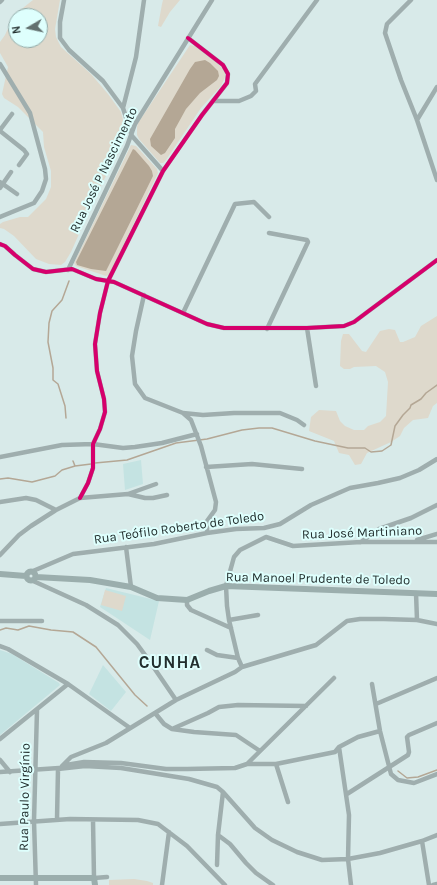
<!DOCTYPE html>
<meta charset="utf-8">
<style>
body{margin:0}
#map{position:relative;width:437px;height:885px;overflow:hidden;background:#d8eae9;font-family:Karla,sans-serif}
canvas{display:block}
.north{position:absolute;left:8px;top:8px;width:40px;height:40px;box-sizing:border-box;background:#defffd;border:1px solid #93acaa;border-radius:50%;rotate:261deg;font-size:11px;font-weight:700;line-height:16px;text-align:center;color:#222f2e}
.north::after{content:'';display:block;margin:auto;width:14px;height:18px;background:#62706f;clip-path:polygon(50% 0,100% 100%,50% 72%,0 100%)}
</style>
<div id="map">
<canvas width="437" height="885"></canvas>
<div class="north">N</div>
</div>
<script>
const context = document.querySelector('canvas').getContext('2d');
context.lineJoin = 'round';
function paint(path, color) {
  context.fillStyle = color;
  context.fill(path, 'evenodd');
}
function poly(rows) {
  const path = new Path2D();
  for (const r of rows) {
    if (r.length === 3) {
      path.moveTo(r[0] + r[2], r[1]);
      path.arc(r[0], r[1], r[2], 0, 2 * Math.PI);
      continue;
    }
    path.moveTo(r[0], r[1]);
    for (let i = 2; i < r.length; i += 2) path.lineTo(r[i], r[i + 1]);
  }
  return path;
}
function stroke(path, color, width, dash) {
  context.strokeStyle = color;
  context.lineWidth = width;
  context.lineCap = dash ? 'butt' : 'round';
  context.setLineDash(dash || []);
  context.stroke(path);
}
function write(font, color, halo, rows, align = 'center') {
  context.font = font + ' Karla,sans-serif';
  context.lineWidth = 4;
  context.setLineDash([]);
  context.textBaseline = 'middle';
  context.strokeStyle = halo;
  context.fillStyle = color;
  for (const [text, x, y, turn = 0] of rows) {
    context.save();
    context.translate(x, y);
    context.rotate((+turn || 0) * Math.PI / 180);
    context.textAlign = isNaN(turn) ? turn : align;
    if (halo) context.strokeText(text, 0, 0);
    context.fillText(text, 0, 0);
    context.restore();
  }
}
paint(poly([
 [141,460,143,484,125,490,123,464],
 [106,588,159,601,150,640,100,607],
 [0,650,12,654,59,683,60,685,0,735],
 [103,665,126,692,111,711,89,694]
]), '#c4e3e2');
paint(poly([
 [33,0,60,0,55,29,56,37,61,47,91,74,108,94,121,112,125,128,125,136,122,146,98,191,71,252,65,262,61,265,49,264,36,259,14,236,4,229,0,228,0,224,3,222,20,217,28,217,46,199,51,187,51,171,44,147,43,132,18,107,4,98,2,94,8,67,0,53,0,42,5,35,12,20,19,11],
 [16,16,40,16,40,40,16,40],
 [163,0,180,0,170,12,161,27,158,26,162,4],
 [190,45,195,46,215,61,223,69,225,72,225,77,221,86,201,108,166,160,163,163,160,163,139,139,137,135,137,127,138,123],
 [131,145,136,146,157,169,158,173,109,275,106,276,76,266,74,263],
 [437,316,437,403,433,406,428,418,413,420,404,428,400,436,391,442,367,453,361,464,355,465,349,455,339,453,334,441,309,431,311,417,319,410,336,411,340,421,345,426,354,430,364,430,368,426,380,422,386,416,388,382,385,372,376,366,354,367,350,369,344,369,340,366,341,341,343,334,349,334,362,351,366,352,380,331,389,329,395,330,400,342,403,342,415,337,421,326],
 [105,590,126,596,122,611,101,605],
 [134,879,147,881,153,883,153,885,109,885,109,880]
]), '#ded9cc');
paint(poly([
 [205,60,210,63,218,71,219,76,217,80,200,93,186,109,175,129,175,138,165,153,161,155,151,146,150,139,190,69,195,62],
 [133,149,135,150,149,166,152,171,153,176,114,255,106,271,91,269,77,265,76,262]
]), '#b4a795');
stroke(poly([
 [66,418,65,406,58,384,53,380,53,368,48,342,49,323,52,311,62,300,69,281],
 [73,461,75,466],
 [95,463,127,460,176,443,207,439,242,430,259,428,272,428,315,441,348,448,365,448,371,452,382,451,391,445,395,426,403,415,410,408,411,405,421,399,426,393,437,385],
 [0,479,8,478,32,482,55,476,62,470,75,466,91,464],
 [0,630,6,628,18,630,29,626,51,630,73,632,96,647,135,695,147,706],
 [398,771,407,778,418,777,437,770]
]), '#b4a795', 1.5);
stroke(poly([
 [64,0,60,22,60,38,69,50,103,81,123,108],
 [144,0,136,57,123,108,132,136,163,171],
 [411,0,387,24,385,33,401,80,417,120,437,180],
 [0,2,2,0],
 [0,64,30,113,45,169,46,179,42,191,34,203,0,217],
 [213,101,239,101,251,96,256,91,255,84,317,0],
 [417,120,437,87],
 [0,130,12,114],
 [0,131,24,150,27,154,19,165],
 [0,182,17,194],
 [0,188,11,172],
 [0,244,5,246,15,255,33,269,46,272,72,269,96,279,114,282,207,324,224,328,307,328,344,326,354,322,366,313,437,260],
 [68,270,127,146,135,124,212,0],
 [144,295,136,331,132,356,135,384,145,398,183,413,191,420,201,446,216,502,215,510,207,521,207,533],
 [183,313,235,204,254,202,269,217],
 [307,328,316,386],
 [267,329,308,242,307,240,269,233],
 [183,413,203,415,234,413,280,413,297,420,304,425],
 [0,457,62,445,93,444,123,448,135,447,162,443,197,434],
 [206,467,252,464,302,469],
 [128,494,156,484],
 [80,498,88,483,93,468,93,444,100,429,105,412,104,399,97,371,95,344,100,313,108,281,163,171,202,115,227,83,228,74,223,65,188,38],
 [0,502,26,498,36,500,56,510],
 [266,537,293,546,361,542,437,542],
 [417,540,437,534],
 [361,542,379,529,411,518,437,505],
 [126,547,131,587],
 [0,555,19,535,31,526,56,510,80,498,128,494,145,498,153,498,167,495],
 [33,571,73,554,154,544,207,533,236,529,264,528,280,524,311,505,343,491,350,488,378,483,400,478,419,470,437,459],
 [31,580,86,605,118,625,137,644,148,659,176,700],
 [416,593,417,620],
 [187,600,187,605,191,610,231,628],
 [229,620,258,615],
 [0,621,42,621],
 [0,646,8,649,68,684,130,728],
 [207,650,217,655,238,658],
 [242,667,238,658,229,620,227,606,226,586,234,557,240,550,266,537],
 [372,684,380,731,391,774,398,780,414,783,437,774],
 [376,704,437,678],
 [155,713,164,724,172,729,194,732,236,735,260,751],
 [172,729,208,713,219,707,238,705,306,706],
 [0,739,68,684],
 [339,747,349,815,348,859,351,885],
 [0,760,10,772],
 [247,764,334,678],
 [276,764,288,802],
 [66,765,84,762,121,763,166,769,187,769,235,768,247,764,276,764,335,752,339,747,358,737,380,731],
 [62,766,71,757,106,743,176,700,235,672,242,667,316,645,347,621,360,619,384,619,417,620,437,624],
 [0,772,59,768],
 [347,794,408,755,409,752,407,737,409,735,437,723],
 [57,819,58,769,85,766,121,768,189,779,217,787,223,792,255,828,272,840,297,852,322,860,348,859,380,853,422,841,437,835],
 [93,820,94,878,107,877],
 [0,824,70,819,138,820,158,824,187,846,225,885],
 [218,835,230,844,246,863,256,873,273,885],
 [422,841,429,885],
 [217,865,218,835,223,792],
 [36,885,34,821,37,710],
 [162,885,169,832],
 [433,885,437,884]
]), '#9faeae', 4.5);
stroke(poly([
 [31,576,4.5],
 [0,574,26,576],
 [36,577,90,580,131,587,157,598,187,600,209,591,226,586,437,594],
 [0,878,94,878,95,885]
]), '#9baead', 6);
stroke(poly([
 [0,244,5,246,15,255,33,269,46,272,72,269,96,279,114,282,207,324,224,328,307,328,344,326,354,322,366,313,437,260],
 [80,498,88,483,93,468,93,444,100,429,105,412,104,399,97,371,95,344,100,313,108,281,163,171,202,115,227,83,228,74,223,65,188,38]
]), '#d6006c', 4);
write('13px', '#222f2e', '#defffd', [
 ["Rua José P Nascimento",104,170,-64],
 ["Rua Teófilo Roberto de Toledo",179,528,-8],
 ["Rua José Martiniano",362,533,-2],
 ["Rua Manoel Prudente de Toledo",318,579,1],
 ["Rua Paulo Virgínio",25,797,-89]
]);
context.letterSpacing = '1px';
write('bold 17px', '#222f2e', '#defffd', [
 ["CUNHA",170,663]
]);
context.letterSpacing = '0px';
</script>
